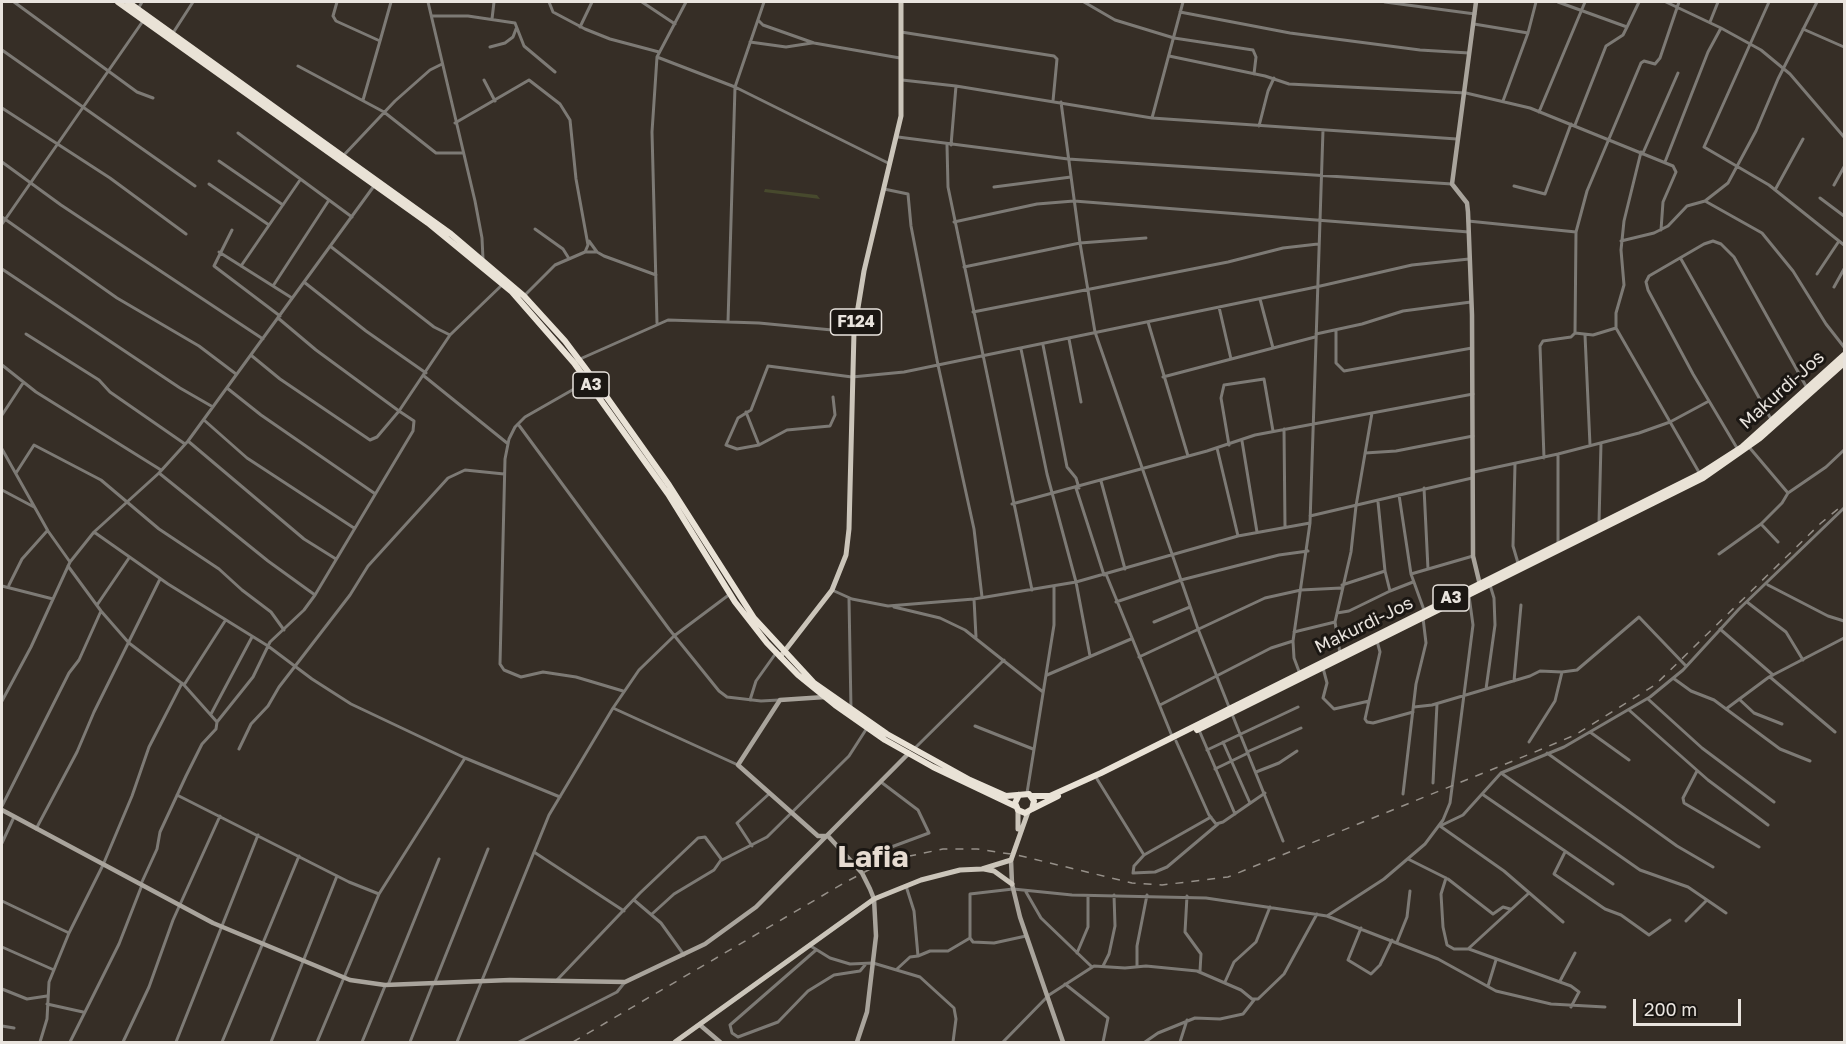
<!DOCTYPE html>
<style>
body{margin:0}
#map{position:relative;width:1846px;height:1044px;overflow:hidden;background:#362e26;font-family:"Golos Text",sans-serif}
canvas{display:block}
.frame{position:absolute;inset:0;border:3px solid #e9e4de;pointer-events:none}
.scale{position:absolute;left:1633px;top:999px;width:108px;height:27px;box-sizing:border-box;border:3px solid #e9e4de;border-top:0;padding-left:8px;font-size:18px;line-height:21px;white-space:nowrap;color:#e9e4de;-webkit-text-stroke:4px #1b1713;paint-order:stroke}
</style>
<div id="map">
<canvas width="1846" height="1044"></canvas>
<div class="frame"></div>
<div class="scale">200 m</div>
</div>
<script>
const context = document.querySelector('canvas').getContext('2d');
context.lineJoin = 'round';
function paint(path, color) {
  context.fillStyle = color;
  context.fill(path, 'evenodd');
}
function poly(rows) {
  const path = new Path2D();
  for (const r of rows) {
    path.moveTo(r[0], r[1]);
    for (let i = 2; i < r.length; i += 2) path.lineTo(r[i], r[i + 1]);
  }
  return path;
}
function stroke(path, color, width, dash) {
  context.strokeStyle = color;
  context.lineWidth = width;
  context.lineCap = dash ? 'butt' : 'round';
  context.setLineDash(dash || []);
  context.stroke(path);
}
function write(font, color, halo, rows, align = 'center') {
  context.font = font + ' "Golos Text",sans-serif';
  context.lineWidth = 6;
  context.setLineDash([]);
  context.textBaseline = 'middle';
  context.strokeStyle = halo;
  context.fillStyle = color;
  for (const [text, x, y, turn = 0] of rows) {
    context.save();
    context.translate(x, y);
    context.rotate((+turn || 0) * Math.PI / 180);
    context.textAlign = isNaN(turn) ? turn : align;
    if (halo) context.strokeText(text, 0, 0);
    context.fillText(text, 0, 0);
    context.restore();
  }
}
paint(poly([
 [765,189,817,195,820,199,764,192]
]), '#47492d');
stroke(poly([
 [14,2,137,92,153,98],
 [337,2,333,16,336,21,380,41,363,100],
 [428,2,475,201,482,238,483,259],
 [549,2,553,12,585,29,610,39,659,52],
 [642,2,675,24],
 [1084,2,1115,20,1174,38,1253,50,1256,57,1254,74],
 [1385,2,1475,14],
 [1558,2,1627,27,1623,35,1606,46,1575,125],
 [1666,2,1721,28],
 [1769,2,1704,147,1769,185,1844,245],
 [138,9,142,2],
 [1180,12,1290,33,1420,50,1469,53],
 [432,16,468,16,515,23,524,46,555,72],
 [492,19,494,2],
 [758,20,763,25,814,43,900,58],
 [1710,22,1718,2],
 [1474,24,1528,33],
 [580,27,592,2],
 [1627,27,1639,2],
 [1803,29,1844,47],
 [901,32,1054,56,1057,59,1053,101],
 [173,33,193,2],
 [380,41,391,2],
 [750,42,786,47,812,43],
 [490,47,505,43,513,37,516,29],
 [2,50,195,186],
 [1169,56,1265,76,1289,84,1466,93,1530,108,1673,166,1676,172,1663,202,1661,230],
 [657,57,735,87,890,164],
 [298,66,384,112,436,153,462,153],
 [484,80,495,101],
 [902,80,956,86,1152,118,1457,139],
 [1503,101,1528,33,1536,2],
 [1061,102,1080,243,1095,332,1198,629,1229,707],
 [2,108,110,178,186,234],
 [1539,112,1585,2],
 [1152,118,1183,2],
 [455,123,529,80,560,104,570,120,576,179,588,245,585,252,555,265,524,296],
 [1259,126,1268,91,1274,78],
 [238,133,352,217],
 [898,137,1068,159,1452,184],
 [947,145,948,187,1032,590],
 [951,145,956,86],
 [1641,152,1624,221,1621,250,1624,285,1616,313,1616,328,1700,474],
 [1643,153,1678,73],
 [343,156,395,101,430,70,442,64],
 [219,161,283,205],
 [2,162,61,205,263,339],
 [1665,162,1708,52,1721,28,1761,50,1790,74,1844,137],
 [209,184,269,225],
 [1834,185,1844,167],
 [1514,186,1545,194,1571,124],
 [994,187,1071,177],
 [884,189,908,194,911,226,938,365,974,529,982,597],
 [1775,190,1803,139],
 [1820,198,1844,216],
 [1705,201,1762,233,1793,271,1826,324,1844,347],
 [2,217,117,298,199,346,236,374],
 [1468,221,1576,232],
 [954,222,1037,204,1074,201,1469,232],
 [2,224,143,21],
 [535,229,563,249,568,257],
 [232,230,214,266,280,316],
 [589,241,597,252,604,256,656,275],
 [1621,241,1654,233,1668,226,1687,206,1705,201,1728,183,1756,131,1778,79,1817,2],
 [330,246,434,327,450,335,503,284],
 [219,252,292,298],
 [585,252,597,252],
 [1681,259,1771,419],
 [241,266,300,180],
 [964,267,1080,243,1146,238],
 [2,269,180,388,213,407],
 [1817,274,1839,241],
 [304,282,366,331,426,373],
 [273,286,329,200],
 [1834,287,1844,269],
 [1260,299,1273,348],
 [1219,307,1231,359],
 [973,312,1228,262,1283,248,1318,244],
 [728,322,735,87,764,2],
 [1148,322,1188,456],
 [657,323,652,132,657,57,686,2],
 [1336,330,1336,363,1344,371,1472,348],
 [1575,333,1593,335,1616,328],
 [26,334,99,380,110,392,185,444],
 [1316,334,1362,324,1403,311,1471,302],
 [1585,335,1590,445],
 [1069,339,1081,402],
 [1043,345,1067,467,1076,478,1079,488],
 [1021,349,1047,474,1076,582,1090,656],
 [252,356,280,379,370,440,377,437,399,411,316,350,278,318],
 [580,359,668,320,759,323,853,332],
 [2,365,36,392,161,470],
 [424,376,507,443],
 [1163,377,1315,337],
 [586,379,574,389,525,417,515,427,509,439,505,459,500,664,504,670,521,677,543,672,576,677,623,691],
 [227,388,261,415,374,493],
 [833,397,835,415,830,426,787,430,759,445,737,449,726,445,738,418,751,410,768,366,852,377,904,372,1316,287,1412,265,1469,259],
 [746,412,759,445],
 [2,415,23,383],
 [204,420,247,458,354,528],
 [518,424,669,629,719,691,727,697,761,701,779,700],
 [1284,429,1285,527],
 [188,441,304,539,336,559],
 [1242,441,1257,532],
 [1229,445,1221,398,1224,385,1264,379,1273,431],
 [1749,447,1788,493],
 [1217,448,1238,536],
 [1737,448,1693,374,1648,290,1646,282,1649,276,1704,244,1713,241,1721,244,1734,257,1807,388],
 [2,449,48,531,70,562],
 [1365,453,1396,451,1473,436],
 [1544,458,1540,346,1543,341,1571,337,1575,333,1576,232,1587,191,1641,63,1644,61,1655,64,1660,58,1679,2],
 [1515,464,1513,546,1518,563],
 [1474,472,1558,454,1639,433,1670,422,1709,401],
 [16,473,34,445,101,480,159,529,219,569,242,590,271,612,284,630],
 [159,473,268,561,315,595],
 [1101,481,1125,569],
 [1076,488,1104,575],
 [1424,488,1428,569],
 [2,490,34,507],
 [1399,495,1411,574,1424,610],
 [1012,504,1207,451,1255,435,1473,394],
 [1310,516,1472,478],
 [1599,523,1601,443],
 [1761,524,1778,542],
 [94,532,168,584,268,646,312,679,351,704,465,758,560,797],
 [1558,543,1558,454],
 [1719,554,1761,524,1782,503,1788,493,1826,467,1844,450],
 [68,566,101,611,129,643,184,685,217,722,216,729,202,744,186,776,160,832,157,849,141,884],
 [1106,574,1172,736],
 [1411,574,1473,556],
 [9,585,22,559,47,531],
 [1342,585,1385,571],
 [1768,585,1828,616,1844,621],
 [2,586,53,599],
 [832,590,852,599,888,606,974,599,1076,582,1238,536,1310,523],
 [1390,591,1413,582],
 [849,599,851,709],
 [974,599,976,637],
 [1116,602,1181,580,1279,555,1308,551],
 [1747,602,1786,632,1803,660],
 [97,605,129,558],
 [894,607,940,618,965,630,1043,692],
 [1337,613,1349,611,1390,591,1385,571,1378,502],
 [1154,622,1190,607],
 [1720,629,1773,675],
 [1294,632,1335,622],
 [1377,641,1380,652,1365,719,1367,722,1373,723,1413,712],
 [1340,653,1335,622,1351,552,1356,506,1372,413],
 [1139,657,1265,598,1301,590,1341,588],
 [1323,668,1327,683,1323,698,1334,709,1369,701],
 [1300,674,1294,658,1293,641,1310,523,1323,130],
 [1047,675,1131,639],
 [1770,677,1835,732],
 [1673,678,1691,691,1714,700,1780,749,1810,761],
 [1514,681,1521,605],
 [184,685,225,621],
 [1486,689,1495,625,1494,598,1490,585],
 [1648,699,1702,748,1774,802],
 [1739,699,1754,713,1782,724],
 [750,700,756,681,776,653],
 [2,701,31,647,70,562,94,532,159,473,188,441,374,186],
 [1160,705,1271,648,1293,641],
 [1414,707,1432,705,1530,676,1540,671,1562,672,1577,670,1639,617,1686,666],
 [613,708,738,765],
 [1726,709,1769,677,1844,638],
 [1629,710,1708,780,1768,825],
 [211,714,252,637],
 [1232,714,1283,841],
 [217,722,253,677,270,642,304,610,315,595,413,431,414,421,399,411,450,335],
 [975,726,1033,749],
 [1199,730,1235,814],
 [1590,732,1629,760],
 [1176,741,1209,815,1216,824,1223,822,1265,793],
 [1223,742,1250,803],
 [1529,742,1555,701,1562,672],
 [239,749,251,724,268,706,279,687,350,595,368,566,448,478,465,470,504,474],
 [914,749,1004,660],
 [1207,750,1298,707],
 [1247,752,1301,728],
 [1547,753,1677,846,1713,867],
 [1215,769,1248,753],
 [1697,771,1683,798,1684,803,1759,847],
 [1256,772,1279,763,1297,751],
 [1501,773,1640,870,1688,887,1726,913],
 [1097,779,1144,855],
 [1433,783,1437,704],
 [1027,793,1054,625,1054,586],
 [1403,794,1416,684,1426,643,1423,618],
 [1482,794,1613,884],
 [177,795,349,882,379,894],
 [2,806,69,673,79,660,101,611],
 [1211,817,1144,855,1134,866,1133,873,1155,872,1167,867,1218,824],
 [36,829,77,752,94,712,160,579],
 [2,843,14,817],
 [752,846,737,823,770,793],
 [534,852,624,911],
 [1565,852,1554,874,1605,909,1621,915,1649,935,1670,920],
 [1408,859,1448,879,1493,914,1503,907,1510,909],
 [851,862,929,833,918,810,881,782],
 [1446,878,1441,894,1443,927,1447,945,1454,949,1468,949,1529,893],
 [1026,892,1041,918,1092,967],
 [1187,896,1185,932,1201,954,1200,971],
 [634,900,661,923,684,955],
 [2,901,69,933],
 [652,914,674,894,714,870,721,860],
 [1327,916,1384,879,1425,844,1443,820,1450,803,1473,625,1469,596],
 [1686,921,1707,900],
 [1563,922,1504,871,1440,826,1463,815,1501,773,1564,747,1650,697,1683,670,1739,609,1844,508],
 [1361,928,1348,960,1371,974,1380,965,1392,940],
 [970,938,970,894,1013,889,1072,895,1206,898,1327,916,1438,959,1496,991,1551,1004,1605,1007],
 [1397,942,1407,917,1410,891],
 [809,945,830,958,850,964,873,963,920,977,954,1008,956,1019,953,1042],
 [2,947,54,970],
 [1469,949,1571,986,1579,992,1571,1007],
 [816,950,730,1025,732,1033,738,1037,778,1022,808,991,834,975,860,971,865,965],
 [1077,953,1088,927,1088,896],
 [918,956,930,951,948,951,970,938,973,942,994,943,1026,936],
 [1103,966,1109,954,1115,926,1114,895],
 [1137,966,1137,946,1147,895],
 [897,969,910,957,918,956,914,911,906,886],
 [557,980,640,893,698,838,705,837,722,860,767,837,849,756,867,728],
 [1560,981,1575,953],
 [435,982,488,849],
 [1225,982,1234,962,1256,942,1270,907],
 [1065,984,1108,1018,1103,1042],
 [388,985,439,859],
 [1488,986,1496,960],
 [2,989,27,999,47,996],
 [47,1004,83,1012],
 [2,1026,14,1028],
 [40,1042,47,1019,49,982,69,933,103,865,132,796,149,747,182,683],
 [70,1042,119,944,142,885],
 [123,1042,149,987,173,920,220,816],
 [176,1042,258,835],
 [222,1042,299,856],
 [271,1042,337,876],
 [317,1042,379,894,465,758],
 [362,1042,385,986],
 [410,1042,433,984],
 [457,1042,549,815,613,708,639,670,674,636,730,594],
 [519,1042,617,992,625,982],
 [1003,1042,1049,995,1094,966,1125,968,1146,966,1197,971,1241,990,1252,999,1258,999,1284,974,1317,914],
 [1145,1042,1158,1033,1195,1018,1220,1019,1243,1014,1254,1000],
 [1180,1042,1187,1020]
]), '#7d7a75', 3);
stroke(poly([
 [1476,2,1452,184,1467,203,1468,212,1472,315,1473,556,1480,585],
 [825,697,780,700,738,765,818,836,828,836,862,873,870,889,874,899,876,936,867,1012,857,1042],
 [2,810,213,923,350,980,385,985,510,980,625,982,705,944,756,907,909,753],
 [1011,860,1012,884,1020,917,1063,1042],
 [700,1025,720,1042]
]), '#a9a49c', 4.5);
stroke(poly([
 [780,657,832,590,846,555,849,529,854,332,864,271,901,116,901,2],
 [1018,829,1018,810],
 [984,869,994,871,1012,884],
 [675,1042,874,899,921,880,960,870,982,869,1011,860,1028,812]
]), '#cbc5ba', 5);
stroke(poly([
 [118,2,428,223,512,292,574,363,668,494,735,602,767,643,798,675,835,705,885,740,933,767,1015,806],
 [128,2,451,234,524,296,565,341,601,389,669,485,754,618,814,683,887,734,970,780,1006,796,1029,794,1034,801,1032,809,1025,813,1018,810,1015,803,1019,795],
 [1197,730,1703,478,1760,438,1844,363],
 [1031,796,1050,796,1101,773,1700,474,1742,447,1844,355],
 [1032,809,1058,796]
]), '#e9e2d6', 6);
stroke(poly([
 [573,1042,844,883,874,867,905,857,943,849,977,849,1017,855,1132,883,1162,885,1228,877,1530,754,1575,735,1655,685,1821,523,1844,504]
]), '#969089', 1.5, [8, 8]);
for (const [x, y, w] of [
 [856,322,51],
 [591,385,36],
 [1451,598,36]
]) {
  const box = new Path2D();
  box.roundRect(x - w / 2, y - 13, w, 26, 4.5);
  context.fillStyle = '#1b1713';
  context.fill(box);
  stroke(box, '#e9e4de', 1.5);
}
write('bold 16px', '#e9e4de', null, [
 ["F124",856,322],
 ["A3",591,385],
 ["A3",1451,598]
]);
write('18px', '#e9e4de', '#1b1713', [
 ["Makurdi-Jos",1782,390,-42],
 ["Makurdi-Jos",1364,625,-26]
]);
write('bold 30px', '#e6dbd1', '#1b1713', [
 ["Lafia",873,857]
]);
</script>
